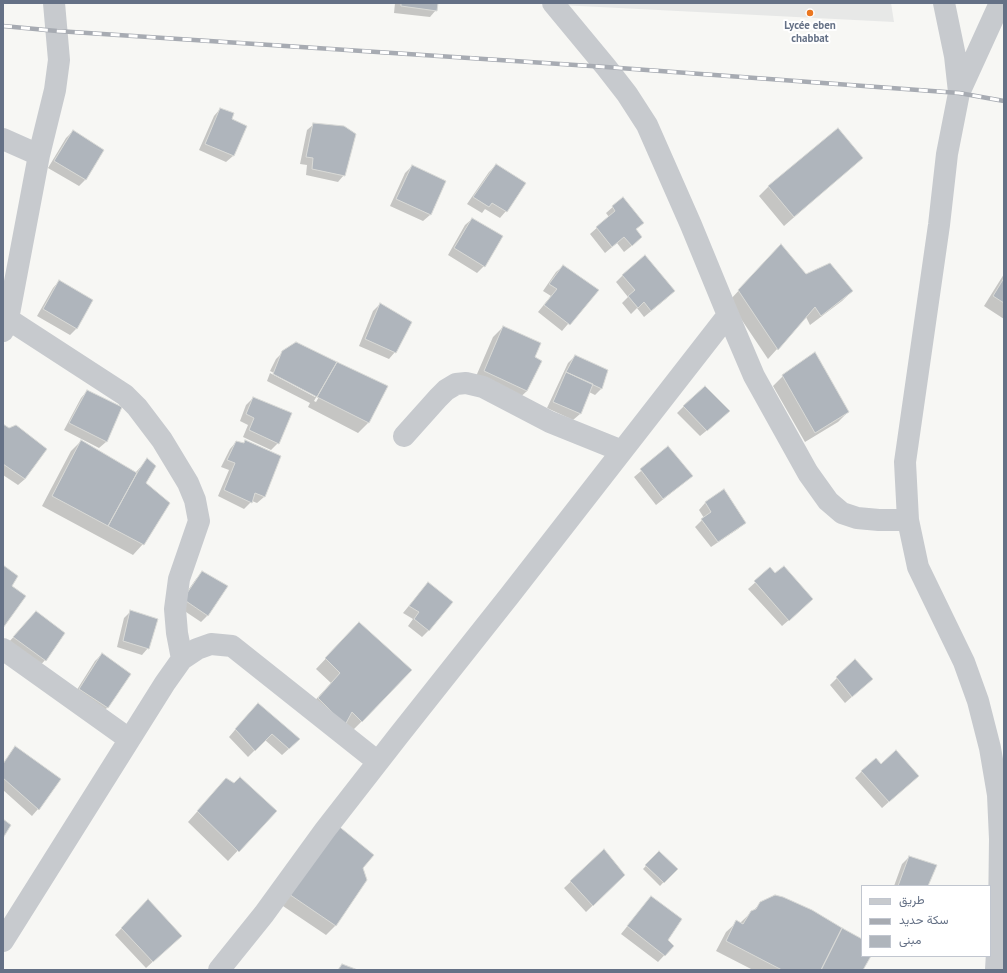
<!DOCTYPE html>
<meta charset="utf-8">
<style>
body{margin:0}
#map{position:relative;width:1007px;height:973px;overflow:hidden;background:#f7f7f4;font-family:"PT Sans",Vazirmatn,sans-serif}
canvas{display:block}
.frame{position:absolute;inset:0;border:4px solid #657186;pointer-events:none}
.legend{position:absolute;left:861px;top:885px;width:130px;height:72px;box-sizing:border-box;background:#fff;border:1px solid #c1c6cf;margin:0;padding:5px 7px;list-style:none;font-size:12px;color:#657186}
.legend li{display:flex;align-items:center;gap:8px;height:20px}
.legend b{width:20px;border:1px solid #c1c6cf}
</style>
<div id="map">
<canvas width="1007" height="973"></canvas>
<div class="frame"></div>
<ul class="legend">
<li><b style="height:5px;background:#c7cace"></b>طريق</li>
<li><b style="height:5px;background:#a7abb2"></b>سكة حديد</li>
<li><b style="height:11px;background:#afb5bc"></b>مبنى</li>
</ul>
</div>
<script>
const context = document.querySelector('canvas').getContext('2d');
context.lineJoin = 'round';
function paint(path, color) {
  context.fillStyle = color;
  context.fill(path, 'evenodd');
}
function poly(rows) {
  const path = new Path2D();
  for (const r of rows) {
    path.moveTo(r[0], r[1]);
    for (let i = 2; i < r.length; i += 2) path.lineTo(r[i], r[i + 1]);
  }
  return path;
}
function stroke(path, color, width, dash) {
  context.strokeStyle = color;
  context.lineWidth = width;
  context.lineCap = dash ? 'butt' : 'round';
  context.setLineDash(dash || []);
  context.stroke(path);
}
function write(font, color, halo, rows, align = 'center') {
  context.font = font + ' "PT Sans",sans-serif';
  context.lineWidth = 4;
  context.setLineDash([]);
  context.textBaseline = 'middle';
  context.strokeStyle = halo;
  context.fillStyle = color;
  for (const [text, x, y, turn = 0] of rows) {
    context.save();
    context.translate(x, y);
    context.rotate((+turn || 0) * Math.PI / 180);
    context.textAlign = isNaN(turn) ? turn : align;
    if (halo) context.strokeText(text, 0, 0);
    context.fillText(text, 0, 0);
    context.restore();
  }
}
paint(poly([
 [559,3,891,3,894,22,560,5]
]), '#e7e8e7');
paint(poly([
 [395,3,437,3,436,10,430,17,394,13],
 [220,109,231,120,245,126,233,156,226,162,199,150,214,116],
 [314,124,344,175,338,182,306,175,307,165,300,164,307,130],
 [73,131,103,151,85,180,79,186,48,168,66,138],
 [862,158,784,226,759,196,769,186],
 [496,165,506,211,500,218,485,209,482,213,467,204,489,172],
 [412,166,445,182,430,215,423,221,390,206,405,173],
 [623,198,643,223,635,230,634,244,624,252,617,243,605,253,590,234,609,217,606,213],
 [472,219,501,237,484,266,477,273,448,255,465,225],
 [771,256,806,276,852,291,842,301,810,325,806,317,768,359,729,301],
 [563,266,597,290,562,331,538,312,551,296,543,291,556,272],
 [1004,274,1004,319,984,306],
 [623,275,667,298,644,317,637,308,631,314,622,303,628,297,616,282],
 [59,281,91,300,76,329,70,335,37,316,53,288],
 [380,304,395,352,389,359,359,346,373,311],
 [503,327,534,357,527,391,516,401,474,381,493,337],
 [296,343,387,386,368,423,358,433,308,407,310,403,267,381,270,373,315,397,315,394,270,371,276,359,283,352],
 [329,374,332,374,316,402,314,401],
 [575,356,602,388,595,395,589,392,580,414,573,420,547,408,568,363],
 [783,376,848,412,838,422,805,442,773,386],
 [87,391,121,408,106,442,99,448,64,430,81,398],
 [253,398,278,443,271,450,243,437,248,425,240,421,246,405],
 [684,406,722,418,700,436,677,413],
 [3,425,25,479,18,485,3,475],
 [81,441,135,473,147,460,145,484,143,544,133,555,42,506,71,451],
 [236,442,242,444,245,442,280,457,264,497,257,503,252,501,244,509,218,496,229,470,221,467,230,449],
 [668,448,685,482,656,505,634,477],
 [723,491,745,523,738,529,711,547,695,527,704,518,699,510,705,503],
 [770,569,805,606,782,626,748,589],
 [203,573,207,616,201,622,177,606,196,579],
 [422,590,429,630,422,637,408,626,413,619,403,613],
 [131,611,148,648,142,655,117,647,124,618],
 [30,619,45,660,39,667,7,644],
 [349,634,362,721,352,731,308,708,331,683,316,669],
 [102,654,130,674,107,708,100,714,73,696,95,661],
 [855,660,872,679,845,703,830,685],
 [251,711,292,746,282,755,265,740,248,757,229,737],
 [16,747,38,809,32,816,3,790,3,763],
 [881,765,911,782,882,808,855,778,862,771],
 [226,779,275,811,228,861,188,822],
 [326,835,336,925,326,935,277,902],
 [604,850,617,882,586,912,564,888],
 [659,852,676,869,660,886,643,869],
 [909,857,926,886,894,886,902,864],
 [651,897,667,940,673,946,658,962,621,934],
 [148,901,174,942,146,968,115,935],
 [761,903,862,940,862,956,870,956,862,970,753,970,716,951,726,932,737,922,740,923]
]), '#0003');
const building = poly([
 [401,3,438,3,437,11,401,6,401,3],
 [220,108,234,113,232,119,247,126,234,156,205,144,220,108],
 [313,123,344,126,356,134,345,176,312,169,313,158,306,157,313,123],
 [838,128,863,158,794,217,768,186,838,128],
 [73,130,104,150,86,180,54,161,73,130],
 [496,164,526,183,507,212,492,203,489,207,473,197,496,164],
 [412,165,446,181,431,215,396,199,412,165],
 [623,197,644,223,636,229,642,237,632,246,624,237,612,247,596,227,615,211,612,206,623,197],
 [472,218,503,236,485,267,454,248,472,218],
 [781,244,806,274,830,263,853,291,821,316,815,307,778,350,738,290,781,244],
 [645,255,675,291,651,311,644,302,638,308,628,296,635,290,622,275,645,255],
 [563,265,599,290,570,325,544,305,557,289,549,284,563,265],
 [1004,278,1004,303,993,296,1004,278],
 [59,280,93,300,77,329,43,309,59,280],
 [380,303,412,322,396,353,365,339,380,303],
 [503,326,541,343,535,357,542,361,527,391,484,371,503,326],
 [296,342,337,362,317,397,273,374,282,351,296,342],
 [815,352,849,412,815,433,782,375,815,352],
 [575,355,608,370,602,389,566,372,575,355],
 [337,362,388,386,369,423,317,397,337,362],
 [566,372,593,384,581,414,553,402,566,372],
 [705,386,730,411,707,431,683,406,705,386],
 [87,390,122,407,107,442,69,423,87,390],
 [253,397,292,413,279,444,249,430,254,418,246,414,253,397],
 [3,424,9,428,16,425,47,449,25,479,3,464,3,424],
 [81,440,137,473,108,526,52,496,81,440],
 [245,440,281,456,265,497,255,493,252,503,224,490,235,463,227,460,236,441,244,443,245,440],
 [668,446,693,476,663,499,640,469,668,446],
 [147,458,156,466,146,483,170,503,144,545,108,526,137,473,147,458],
 [724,489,746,523,718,542,701,519,711,512,705,502,724,489],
 [3,565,18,576,12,586,26,596,3,628,3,565],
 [784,566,813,599,789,621,754,581,770,567,775,573,784,566],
 [202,571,228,586,208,616,183,599,202,571],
 [428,582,453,602,429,631,414,619,419,612,409,606,428,582],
 [130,610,158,619,149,649,123,641,130,610],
 [36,611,65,633,46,661,13,637,36,611],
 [359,622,412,670,362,722,352,712,345,725,318,698,340,673,325,658,359,622],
 [102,653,131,674,108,708,79,689,102,653],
 [855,659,873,679,852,697,836,677,855,659],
 [258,703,300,739,289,749,272,734,255,751,235,729,258,703],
 [15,746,61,779,39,810,3,778,3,764,15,746],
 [896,750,919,776,889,802,861,771,876,758,881,764,896,750],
 [240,777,277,811,239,852,197,811,226,778,234,783,240,777],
 [3,819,11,825,3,838,3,819],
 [336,824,374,855,363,868,367,880,336,926,286,892,336,824],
 [604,849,625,875,593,906,570,881,604,849],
 [659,851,678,869,664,883,645,865,659,851],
 [909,856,937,865,928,886,898,886,909,856],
 [775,895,783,897,812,910,842,928,821,970,782,970,726,941,736,920,743,924,751,911,756,909,760,902,775,895],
 [651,896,682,919,668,940,674,946,665,956,627,926,651,896],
 [148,899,182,936,153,962,121,928,148,899],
 [842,928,862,939,862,956,871,956,863,970,821,970,842,928],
 [342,964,358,970,338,970,342,964]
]);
paint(building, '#afb5bc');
stroke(building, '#d8d9d6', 1);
stroke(poly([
 [553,3,606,67,627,94,647,125,691,225,728,315,754,376,808,473,828,501,842,513,857,518,879,520,908,520],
 [944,3,955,56,959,92],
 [3,139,39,155],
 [8,319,125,395,137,407,162,440,188,483,195,500,199,521,179,579,175,609,177,633,182,659],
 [3,331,8,319,39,155,55,90,59,60,54,3],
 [404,436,438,398,446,390,456,384,466,383,483,387,550,422,622,451],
 [3,649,129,739],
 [3,941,165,683,182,659,197,649,211,644,232,646,378,762],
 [219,970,264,914,325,830,399,735,510,595,728,315],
 [996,970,999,919,1000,839,998,795,990,748,978,701,964,662,918,567,908,520,905,462,939,225,947,154,959,93,1000,3]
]), '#c7cace', 22);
const rail = poly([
 [3,26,57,31,606,67,959,93,1004,101]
]);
stroke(rail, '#a7abb2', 4.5);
stroke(rail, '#fff', 3, [9]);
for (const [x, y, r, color] of [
 [810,13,4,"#eb7720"]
]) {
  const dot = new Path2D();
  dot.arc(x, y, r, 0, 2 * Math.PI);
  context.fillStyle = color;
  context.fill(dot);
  stroke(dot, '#fff', 1.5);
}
write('bold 11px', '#657186', '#fff', [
 ["Lycée eben",810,26],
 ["chabbat",810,39]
]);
</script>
